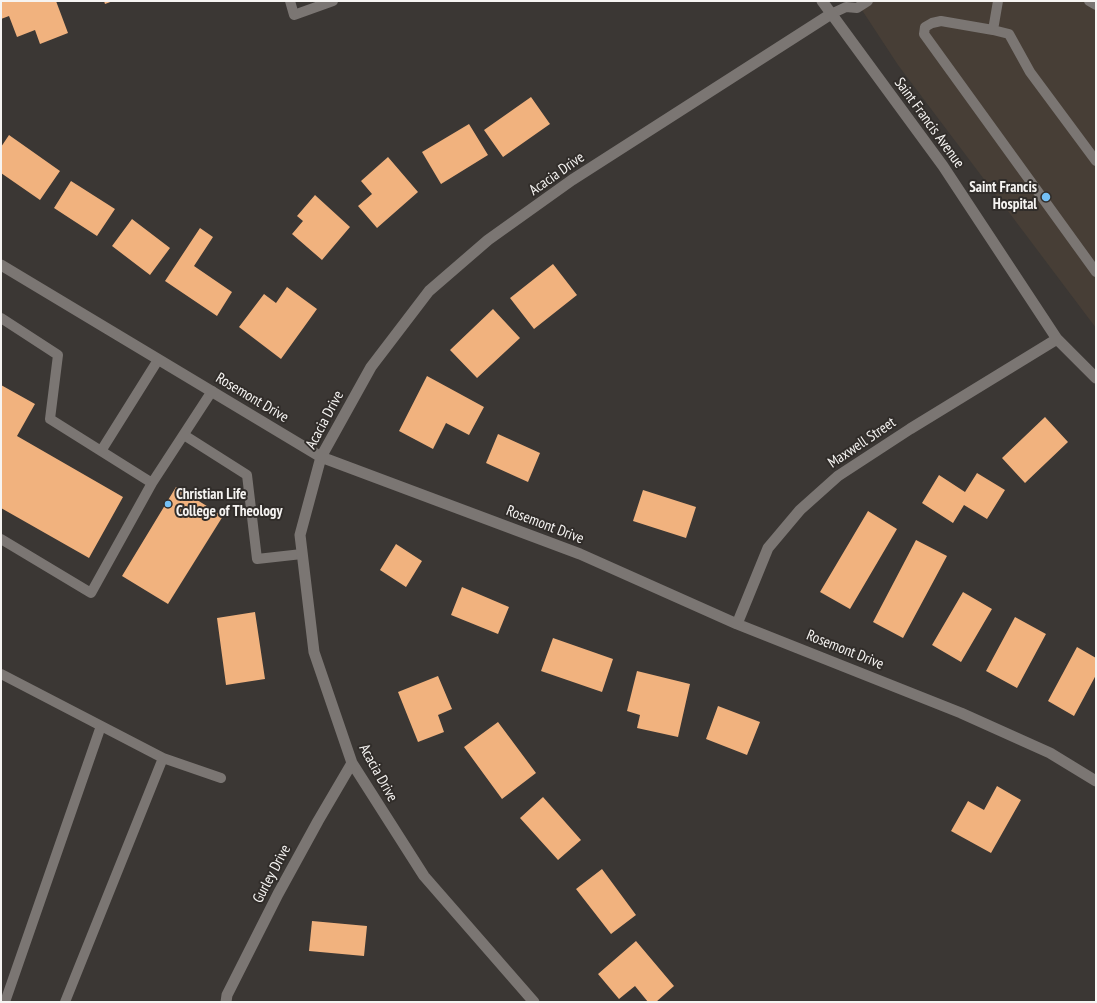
<!DOCTYPE html>
<style>
body{margin:0}
#map{position:relative;width:1097px;height:1003px;overflow:hidden;background:#3b3734;font-family:"PT Sans Narrow",sans-serif}
canvas{display:block}
.frame{position:absolute;inset:0;border:2px solid #f6f4f2;pointer-events:none}
</style>
<div id="map">
<canvas width="1097" height="1003"></canvas>
<div class="frame"></div>
</div>
<script>
const context = document.querySelector('canvas').getContext('2d');
context.lineJoin = 'round';
function paint(path, color) {
  context.fillStyle = color;
  context.fill(path, 'evenodd');
}
function poly(rows) {
  const path = new Path2D();
  for (const r of rows) {
    path.moveTo(r[0], r[1]);
    for (let i = 2; i < r.length; i += 2) path.lineTo(r[i], r[i + 1]);
  }
  return path;
}
function stroke(path, color, width, dash) {
  context.strokeStyle = color;
  context.lineWidth = width;
  context.lineCap = dash ? 'butt' : 'round';
  context.setLineDash(dash || []);
  context.stroke(path);
}
function write(font, color, halo, rows, align = 'center') {
  context.font = font + ' "PT Sans Narrow",sans-serif';
  context.lineWidth = 4;
  context.setLineDash([]);
  context.textBaseline = 'middle';
  context.strokeStyle = halo;
  context.fillStyle = color;
  for (const [text, x, y, turn = 0] of rows) {
    context.save();
    context.translate(x, y);
    context.rotate((+turn || 0) * Math.PI / 180);
    context.textAlign = isNaN(turn) ? turn : align;
    if (halo) context.strokeText(text, 0, 0);
    context.fillText(text, 0, 0);
    context.restore();
  }
}
paint(poly([
 [856,1,1096,1,1096,328,898,65]
]), '#473e36');
paint(poly([
 [1,1,56,1,68,33,40,44,35,30,17,37,9,16,1,19],
 [104,1,113,1,105,4],
 [531,97,550,124,503,157,484,130],
 [469,124,488,155,441,184,422,152],
 [9,135,60,171,40,200,1,173,1,147],
 [388,157,418,192,377,228,358,206,372,194,361,181],
 [71,181,115,209,97,236,54,208],
 [315,195,350,227,322,260,292,234,303,221,297,216],
 [132,219,170,248,150,275,112,246],
 [200,228,213,237,194,266,232,292,217,316,165,281],
 [553,264,577,295,534,329,510,298],
 [287,287,317,309,281,359,239,327,264,294,276,303],
 [493,309,520,338,477,378,450,350],
 [427,376,484,407,469,435,446,423,433,449,399,431],
 [1,385,35,404,17,436,123,497,89,558,1,508],
 [1045,417,1068,442,1025,483,1002,458],
 [498,434,540,453,528,482,486,463],
 [977,473,1005,490,987,519,964,505,953,523,922,503,939,475,965,492],
 [176,487,223,516,168,604,122,576],
 [643,490,696,507,686,538,633,521],
 [868,511,897,529,850,609,820,592],
 [916,540,947,556,903,638,873,622],
 [396,544,422,561,406,587,380,570],
 [462,587,509,607,498,634,451,615],
 [963,592,992,609,961,662,932,645],
 [255,612,265,679,226,685,217,618],
 [1015,617,1046,634,1017,688,986,671],
 [553,638,613,659,602,692,541,671],
 [1077,647,1096,658,1096,675,1074,716,1048,701],
 [637,671,690,684,678,737,637,728,640,715,627,711],
 [438,676,452,709,438,715,444,732,418,742,398,692],
 [718,706,760,722,747,755,706,739],
 [498,722,536,773,502,799,464,747],
 [997,786,1021,800,991,853,951,831,968,801,984,810],
 [543,797,581,840,558,860,520,818],
 [602,869,636,915,611,934,576,889],
 [312,921,367,926,364,956,309,951],
 [636,941,674,986,656,1002,648,1002,635,986,619,999,598,974]
]), '#f1b27e');
stroke(poly([
 [290,1,294,15,333,1],
 [1089,1,1096,5],
 [831,14,846,7,857,8,868,1],
 [993,30,998,1],
 [1096,161,1030,72,1009,34,993,30,941,21,932,23,925,27,924,34,1096,272],
 [1,318,58,355,50,419,152,483,212,391],
 [184,435,247,475,257,559,302,554],
 [101,451,158,360],
 [1,539,91,593,152,483],
 [1,674,163,758,65,1002],
 [163,758,221,778],
 [5,1002,101,726]
]), '#7b7673', 10);
stroke(poly([
 [822,1,943,166,1057,339,1096,378],
 [1,265,321,457,580,554,737,624,961,713,1050,753,1096,781],
 [737,624,768,548,800,510,838,476,910,429,1057,339],
 [226,1002,227,995,278,894,318,821,352,763],
 [534,1002,424,876,352,763,314,652,300,535,321,457,371,367,429,291,488,240,572,180,831,14]
]), '#7b7673', 11);
for (const [x, y, r, color] of [
 [1046,197,5,"#74c0f6"],
 [168,504,4,"#74c0f6"]
]) {
  const dot = new Path2D();
  dot.arc(x, y, r, 0, 2 * Math.PI);
  context.fillStyle = color;
  context.fill(dot);
  stroke(dot, '#312d2a', 1.5);
}
write('15px', '#f6f4f2', '#312d2a', [
 ["Saint Francis Avenue",929,123,54],
 ["Acacia Drive",557,174,-35],
 ["Rosemont Drive",252,398,31],
 ["Acacia Drive",325,420,-62],
 ["Maxwell Street",862,443,-34],
 ["Rosemont Drive",545,525,21],
 ["Rosemont Drive",845,650,22],
 ["Acacia Drive",378,773,61],
 ["Gurley Drive",272,874,-62]
]);
write('bold 15px', '#f6f4f2', '#312d2a', [
 ["Saint Francis",1037,188],
 ["Hospital",1037,205],
 ["Christian Life",176,495,"left"],
 ["College of Theology",176,512,"left"]
], 'right');
</script>
